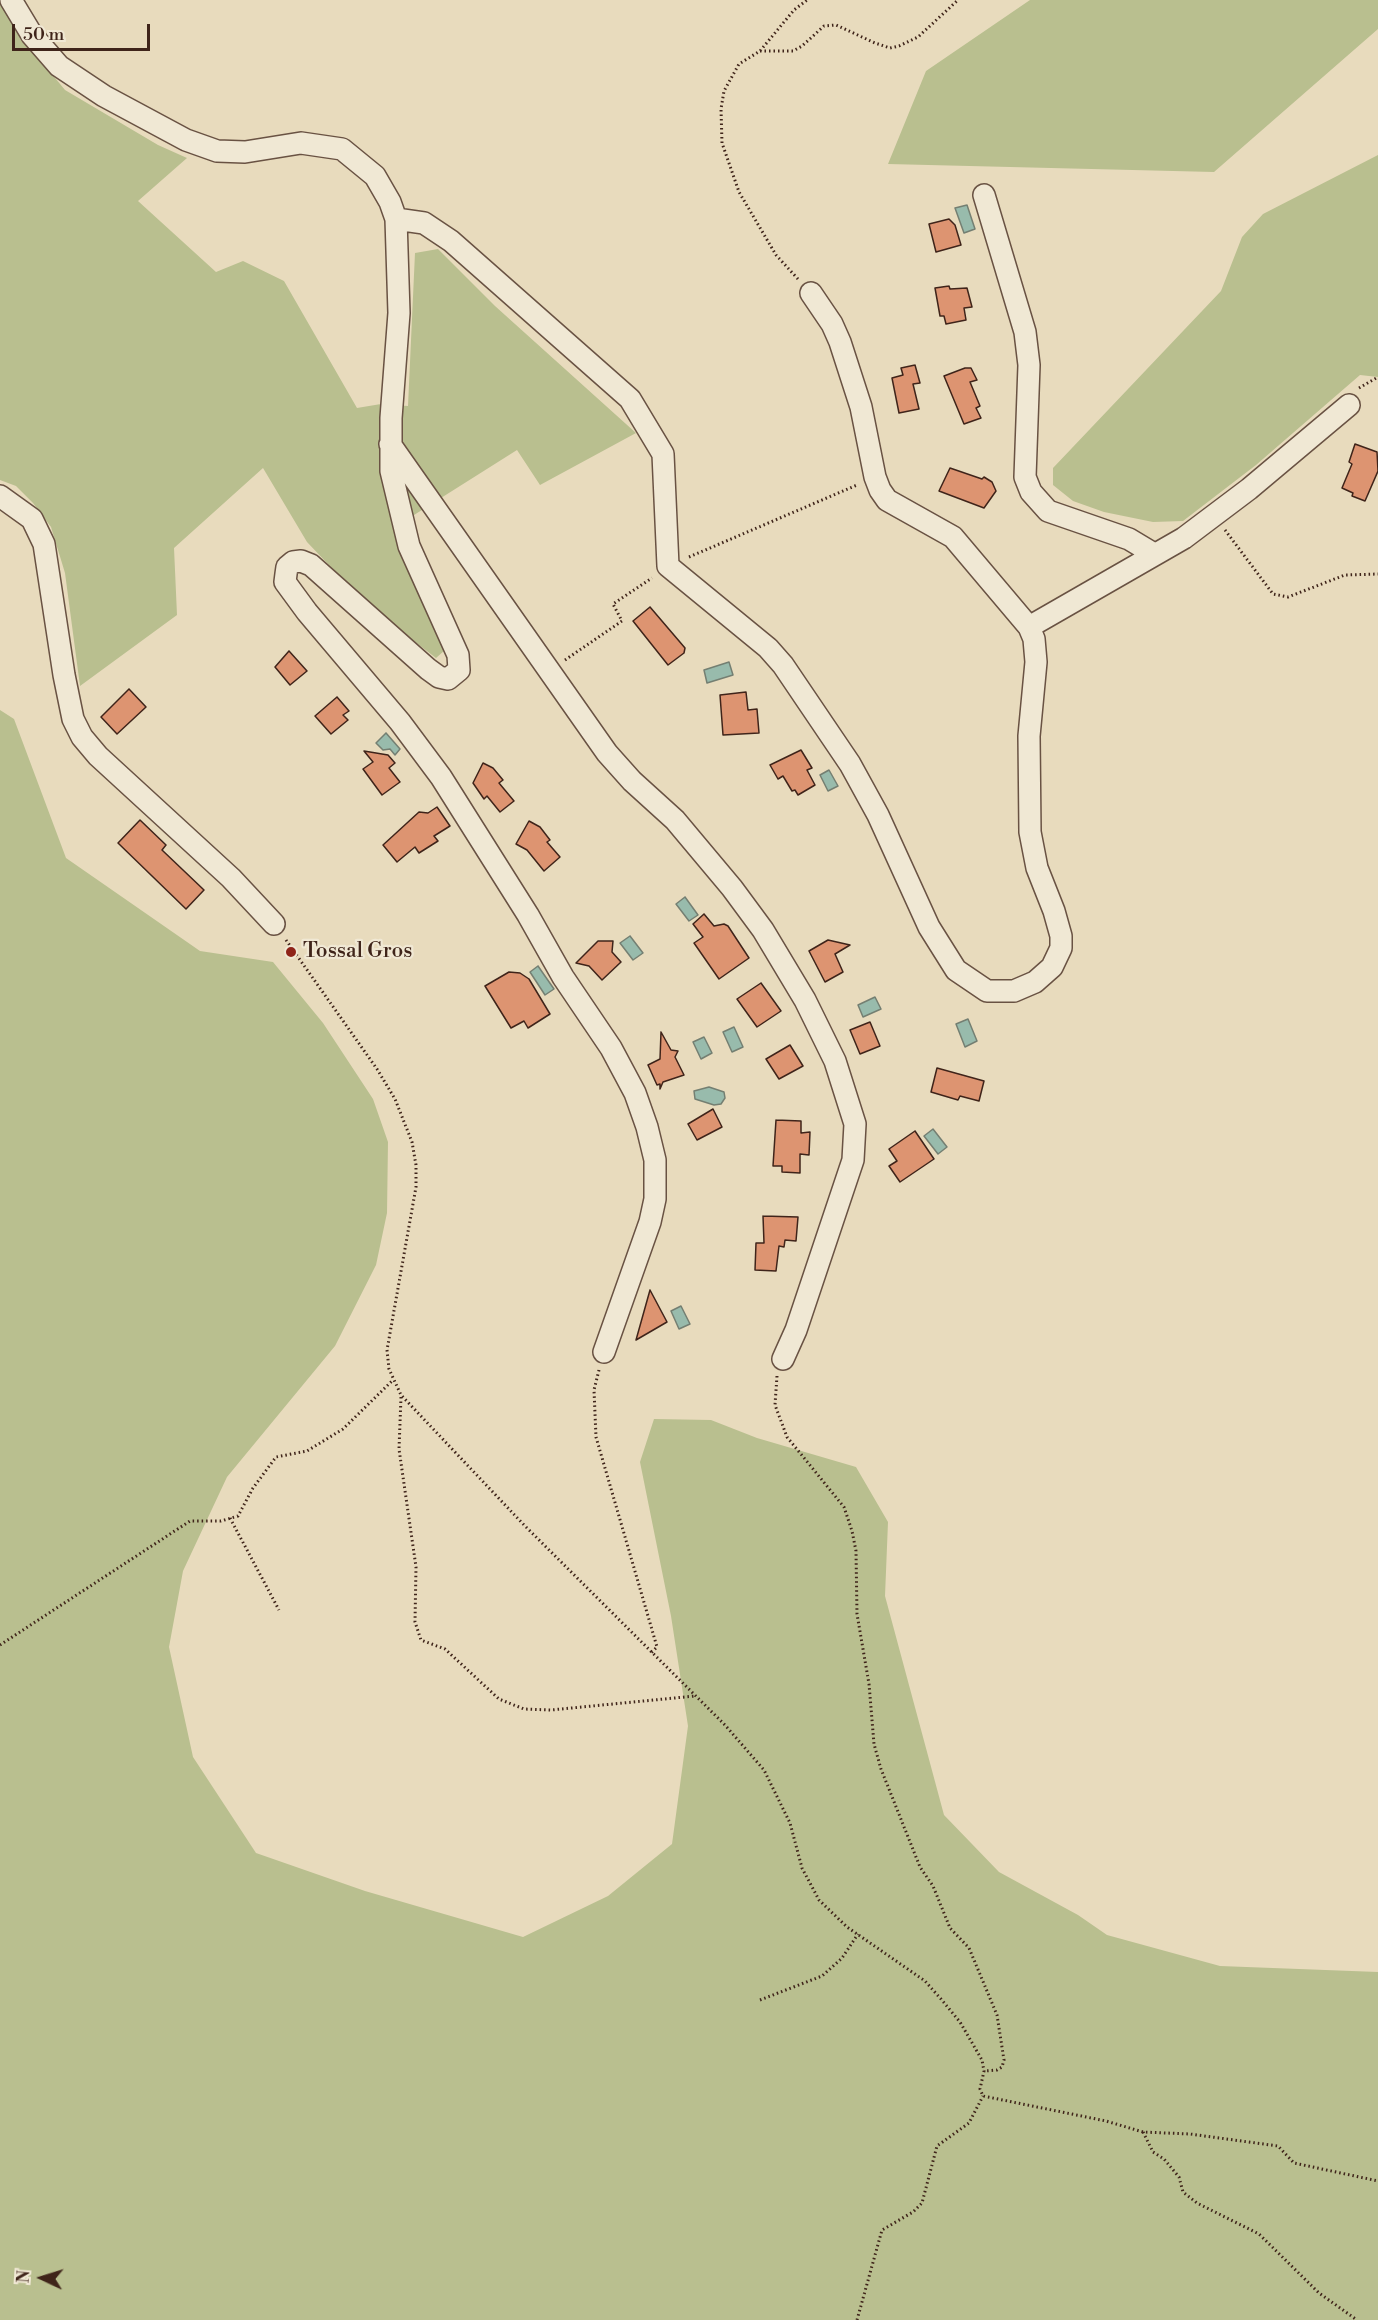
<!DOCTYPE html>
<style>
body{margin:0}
#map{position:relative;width:1378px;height:2320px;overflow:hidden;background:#e8dbbd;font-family:"Libre Bodoni",serif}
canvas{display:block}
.north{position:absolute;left:12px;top:2248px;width:60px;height:60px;-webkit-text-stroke:4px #f0e8d4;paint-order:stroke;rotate:274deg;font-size:16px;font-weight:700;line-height:24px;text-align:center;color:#3f241a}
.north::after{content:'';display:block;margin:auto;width:21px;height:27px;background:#3f241a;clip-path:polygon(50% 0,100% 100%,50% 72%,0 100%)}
.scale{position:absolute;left:12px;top:24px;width:138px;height:27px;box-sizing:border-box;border:3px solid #3f241a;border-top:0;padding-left:8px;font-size:18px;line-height:21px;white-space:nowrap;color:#3f241a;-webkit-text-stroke:4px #f0e8d4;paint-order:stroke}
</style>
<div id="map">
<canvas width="1378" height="2320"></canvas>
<div class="north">N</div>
<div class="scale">50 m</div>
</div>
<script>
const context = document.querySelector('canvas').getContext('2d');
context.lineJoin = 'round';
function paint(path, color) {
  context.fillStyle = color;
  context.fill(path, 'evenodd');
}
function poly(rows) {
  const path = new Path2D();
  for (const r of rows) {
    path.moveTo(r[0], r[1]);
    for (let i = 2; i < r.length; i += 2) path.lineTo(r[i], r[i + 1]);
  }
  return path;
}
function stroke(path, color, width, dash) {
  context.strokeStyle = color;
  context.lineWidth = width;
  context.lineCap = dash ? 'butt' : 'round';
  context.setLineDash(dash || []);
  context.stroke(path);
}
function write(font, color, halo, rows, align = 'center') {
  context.font = font + ' "Libre Bodoni",serif';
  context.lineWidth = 4.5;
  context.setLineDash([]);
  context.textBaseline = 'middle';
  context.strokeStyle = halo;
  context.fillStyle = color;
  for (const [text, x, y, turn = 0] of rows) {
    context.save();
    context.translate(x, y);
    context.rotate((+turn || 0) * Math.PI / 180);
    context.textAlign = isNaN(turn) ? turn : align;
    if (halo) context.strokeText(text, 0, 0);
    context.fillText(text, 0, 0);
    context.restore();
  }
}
paint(poly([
 [0,0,17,32,65,90,158,145,187,158,138,201,216,272,243,261,284,281,357,408,381,404,408,406,415,253,438,249,495,306,636,433,540,485,517,450,395,527,445,650,436,658,367,605,307,542,263,468,174,548,177,615,80,686,65,573,51,527,33,503,16,486,0,480],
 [1030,0,1378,0,1378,29,1214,172,888,164,926,71],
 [1378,155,1378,377,1360,375,1256,465,1183,521,1153,522,1104,512,1073,501,1053,485,1053,468,1221,291,1242,237,1263,214],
 [0,710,14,719,66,858,200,951,273,962,323,1023,373,1099,388,1142,387,1213,376,1265,335,1346,227,1477,183,1571,169,1647,193,1757,256,1853,365,1891,523,1937,608,1896,672,1844,688,1726,671,1616,640,1462,654,1419,711,1420,757,1438,856,1467,888,1522,885,1596,944,1815,999,1872,1078,1915,1107,1935,1220,1966,1378,1972,1378,2320,0,2320]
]), '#b9bf8f');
const water = poly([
 [967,205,975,229,964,233,955,208,967,205],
 [729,662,733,675,707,683,704,670,729,662],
 [386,733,400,749,395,755,390,749,383,750,376,743,386,733],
 [829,770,838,786,828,791,820,775,829,770],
 [685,897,698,915,689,921,676,904,685,897],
 [630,936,643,953,633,960,620,943,630,936],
 [538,966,554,989,545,995,530,972,538,966],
 [875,997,881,1009,863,1017,858,1005,875,997],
 [968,1019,977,1041,965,1047,956,1024,968,1019],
 [734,1027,743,1047,732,1052,723,1032,734,1027],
 [704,1037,712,1053,701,1059,693,1042,704,1037],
 [709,1087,724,1092,725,1098,721,1104,714,1105,695,1099,694,1091,709,1087],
 [933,1129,947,1147,938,1154,924,1136,933,1129],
 [681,1306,690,1324,679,1329,671,1311,681,1306]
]);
paint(water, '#98bbac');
stroke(water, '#747f72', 1.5);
const building = poly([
 [949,219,955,225,961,245,936,252,929,224,949,219],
 [949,286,950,289,967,288,972,307,964,308,966,320,946,324,944,316,940,316,935,288,949,286],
 [915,365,920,383,913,384,919,409,899,413,892,378,903,375,901,368,915,365],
 [965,368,971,368,977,380,970,382,980,406,976,408,981,418,964,424,944,376,965,368],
 [1355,444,1377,452,1378,471,1365,501,1352,496,1353,493,1342,488,1352,464,1349,462,1355,444],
 [950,468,982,479,984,477,992,482,996,491,984,508,939,491,950,468],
 [650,607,685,648,684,653,668,665,633,621,650,607],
 [289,651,307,671,290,685,275,667,289,651],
 [129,689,146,707,117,734,101,717,129,689],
 [746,692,748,710,757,709,759,733,723,735,720,695,746,692],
 [337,697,349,711,343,715,348,720,331,734,315,716,337,697],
 [801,750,812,768,807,770,815,785,798,795,795,790,792,791,783,776,778,779,770,765,801,750],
 [364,751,388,755,395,763,389,768,400,782,382,795,363,769,373,762,364,751],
 [483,763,493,768,503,780,499,783,514,801,500,812,487,796,484,799,473,783,483,763],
 [437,807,450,826,434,836,438,841,419,853,415,847,397,862,383,845,419,812,428,813,437,807],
 [140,820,166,845,162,850,204,890,186,909,118,843,140,820],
 [529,821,540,827,550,840,547,842,560,857,544,871,527,850,516,844,529,821],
 [704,914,714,926,724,924,728,926,749,958,719,979,694,943,703,937,693,924,704,914],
 [828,940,850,945,835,954,843,972,825,982,809,951,828,940],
 [598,941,613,941,612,952,621,962,602,980,589,966,576,963,598,941],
 [509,972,520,973,529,979,550,1014,528,1028,524,1021,511,1028,485,986,509,972],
 [761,983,781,1011,757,1027,737,999,761,983],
 [870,1022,880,1046,860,1054,850,1030,870,1022],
 [661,1032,671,1050,678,1051,675,1057,684,1075,663,1082,660,1089,660,1084,657,1085,648,1065,660,1059,661,1032],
 [790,1045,803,1066,779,1079,766,1059,790,1045],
 [937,1068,984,1081,979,1101,960,1096,958,1100,931,1092,937,1068],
 [713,1109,722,1127,697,1140,688,1124,713,1109],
 [776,1120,801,1121,801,1133,810,1132,809,1155,800,1154,800,1173,782,1172,782,1166,773,1166,776,1120],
 [915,1131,934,1159,900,1182,889,1166,897,1161,889,1149,915,1131],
 [763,1216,798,1217,796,1241,785,1240,784,1247,779,1246,776,1271,755,1270,756,1243,764,1243,763,1216],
 [650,1290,667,1322,636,1340,650,1290]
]);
paint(building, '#dd9471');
stroke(building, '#3f241a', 1.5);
const minor = poly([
 [11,0,32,35,59,66,104,96,186,140,217,151,245,152,301,143,342,149,375,176,390,202,396,219],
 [984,195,1025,332,1029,365,1025,477,1031,492,1048,511,1129,539,1154,554],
 [390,444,607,753,632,781,675,820,732,888,763,930,805,1000,835,1061,855,1124,853,1160,796,1330,783,1359],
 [0,496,32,519,44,544,64,675,73,719,82,737,98,756,231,878,274,924],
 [1029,627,1184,538,1249,489,1349,405],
 [604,1352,650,1222,655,1199,655,1160,647,1127,635,1093,611,1048,563,977,528,915,441,777,400,722,307,612,285,582,286,574,287,567,293,562,301,561,311,565,428,669,439,677,448,679,459,670,458,655,409,546,391,471,391,418,399,313,396,219,424,223,451,241,630,399,663,454,668,566,768,648,783,665,850,764,878,815,929,927,956,970,987,991,1014,991,1035,982,1052,967,1061,948,1061,936,1054,911,1037,868,1030,832,1029,736,1036,662,1034,639,1029,627,953,537,887,500,880,490,875,477,861,407,840,342,832,324,811,293]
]);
stroke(minor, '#695243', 24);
stroke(poly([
 [760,51,793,51,802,46,824,26,836,25,875,43,890,48,899,46,918,37,958,0],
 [798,279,776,255,739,192,722,143,721,109,724,91,739,64,760,51,794,10,807,0],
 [1359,388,1378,377],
 [1225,530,1273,594,1288,597,1345,575,1378,574],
 [689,557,857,485],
 [565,660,622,621,613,604,652,578],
 [286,940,377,1069,395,1099,412,1142,416,1165,416,1187,387,1350,389,1369,401,1395,525,1526,725,1725,764,1770,790,1823,802,1868,819,1900,847,1927,925,1981,941,1999,960,2022,982,2060,984,2071,980,2089,983,2096,1106,2121,1143,2132,1190,2134,1278,2146,1294,2163,1378,2181],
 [599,1370,594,1390,596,1437,657,1647,651,1653],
 [777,1376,775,1405,787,1437,844,1507,852,1531,856,1551,857,1614,869,1684,874,1744,881,1769,920,1867,933,1886,950,1928,969,1948,997,2015,1004,2060,1002,2067,997,2070,984,2071],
 [401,1397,399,1449,416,1567,415,1622,421,1640,445,1649,499,1699,524,1709,551,1710,695,1696],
 [230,1518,279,1610],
 [0,1645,190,1521,221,1521,238,1516,253,1488,276,1457,307,1451,343,1429,393,1380],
 [760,2000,822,1976,842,1958,858,1934],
 [1143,2132,1153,2152,1164,2159,1179,2177,1183,2192,1197,2203,1259,2234,1319,2293,1357,2320],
 [857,2320,882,2230,913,2212,922,2203,937,2146,969,2123,983,2096]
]), '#3f241a', 3, [1.5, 3]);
stroke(minor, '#f0e8d4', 21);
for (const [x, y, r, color] of [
 [291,952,6,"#8f2418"]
]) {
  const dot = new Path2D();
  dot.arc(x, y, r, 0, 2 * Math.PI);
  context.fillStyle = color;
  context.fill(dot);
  stroke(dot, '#f0e8d4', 2);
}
write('21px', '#3f241a', '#f0e8d4', [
 ["Tossal Gros",303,952]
], 'left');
</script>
